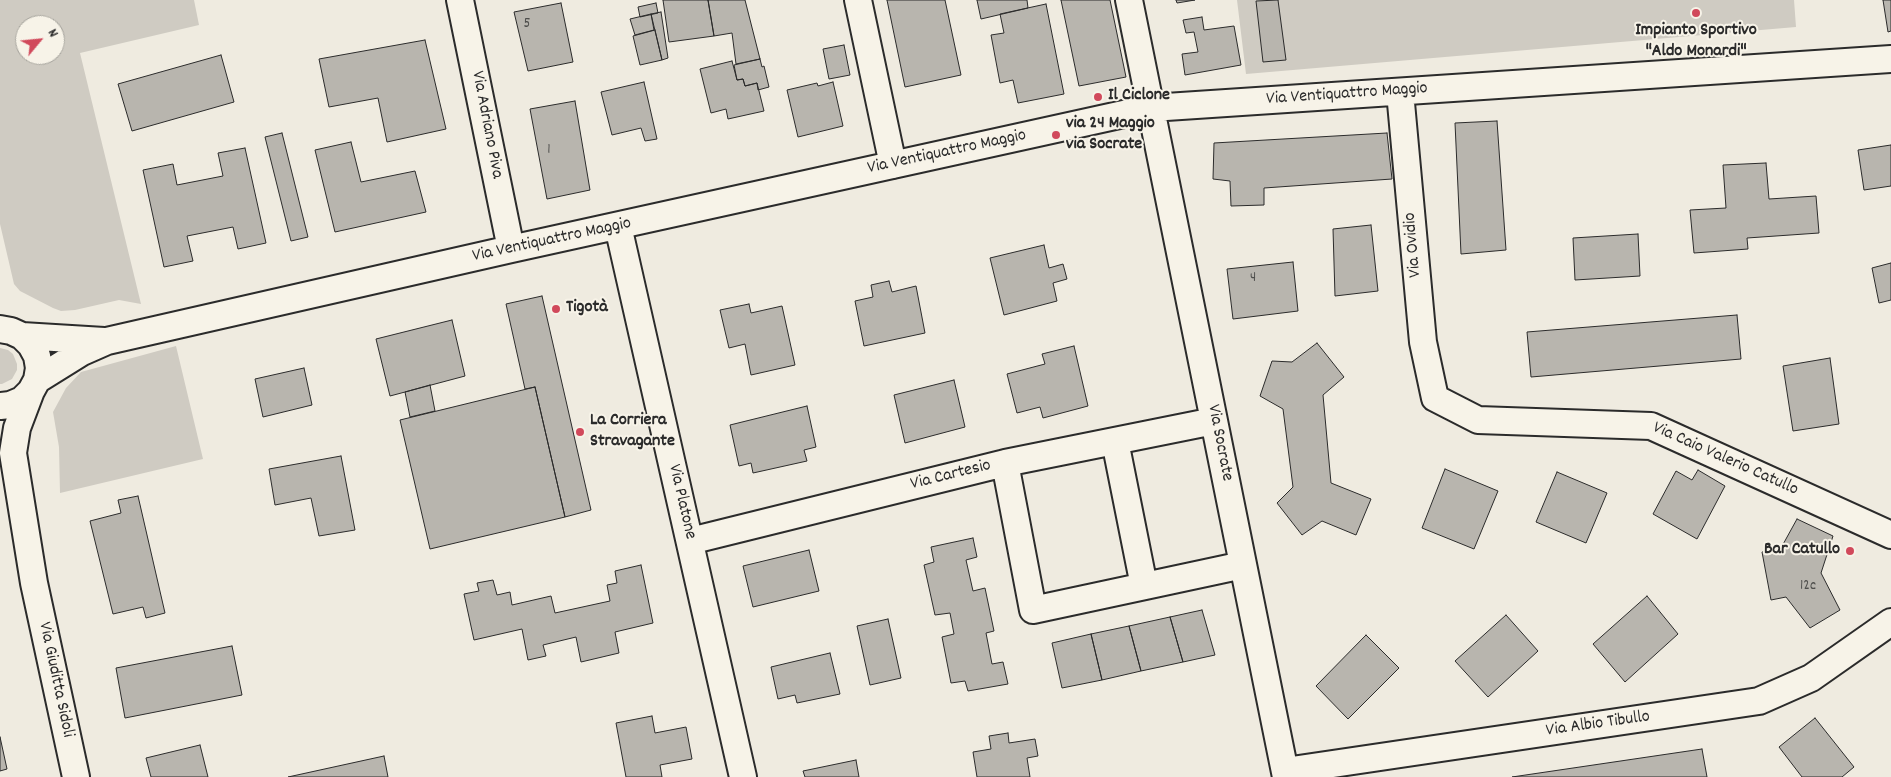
<!DOCTYPE html>
<meta charset="utf-8">
<style>
body{margin:0}
#map{position:relative;width:1891px;height:777px;overflow:hidden;background:#efebe0;font-family:Dekko,sans-serif}
canvas{display:block}
.north{position:absolute;left:15px;top:15px;width:50px;height:50px;box-sizing:border-box;background:#f7f3e8;border:1px solid #a5a39c;border-radius:50%;rotate:62deg;font-size:14px;font-weight:700;line-height:20px;text-align:center;color:#2b2b2b}
.north::after{content:'';display:block;margin:auto;width:18px;height:22px;background:#d1495b;clip-path:polygon(50% 0,100% 100%,50% 72%,0 100%)}
</style>
<div id="map">
<canvas width="1891" height="777"></canvas>
<div class="north">N</div>
</div>
<script>
const context = document.querySelector('canvas').getContext('2d');
context.lineJoin = 'round';
function paint(path, color) {
  context.fillStyle = color;
  context.fill(path, 'evenodd');
}
function poly(rows) {
  const path = new Path2D();
  for (const r of rows) {
    path.moveTo(r[0], r[1]);
    for (let i = 2; i < r.length; i += 2) path.lineTo(r[i], r[i + 1]);
  }
  return path;
}
function stroke(path, color, width, dash) {
  context.strokeStyle = color;
  context.lineWidth = width;
  context.lineCap = dash ? 'butt' : 'round';
  context.setLineDash(dash || []);
  context.stroke(path);
}
function write(font, color, halo, rows, align = 'center') {
  context.font = font + ' Dekko,sans-serif';
  context.lineWidth = 4;
  context.setLineDash([]);
  context.textBaseline = 'middle';
  context.strokeStyle = halo;
  context.fillStyle = color;
  for (const [text, x, y, turn = 0] of rows) {
    context.save();
    context.translate(x, y);
    context.rotate((+turn || 0) * Math.PI / 180);
    context.textAlign = isNaN(turn) ? turn : align;
    if (halo) context.strokeText(text, 0, 0);
    context.fillText(text, 0, 0);
    context.restore();
  }
}
paint(poly([
 [0,0,194,0,199,25,80,53,141,304,119,300,75,310,61,311,53,308,20,291,14,284,0,224],
 [25,25,55,25,55,55,25,55],
 [1237,0,1794,0,1796,27,1246,74],
 [176,346,203,459,60,493,59,447,53,412,66,388,81,372],
 [0,348,8,350,13,354,17,364,17,370,12,379,2,384,0,384]
]), '#cfcbc2');
const building = poly([
 [663,0,708,0,714,36,669,42,663,0],
 [708,0,745,0,760,59,736,64,732,33,714,36,708,0],
 [887,0,945,0,961,75,905,87,887,0],
 [977,0,1027,0,1028,8,981,19,977,0],
 [1061,0,1110,0,1126,77,1079,86,1061,0],
 [1176,0,1195,0,1177,3,1176,0],
 [1278,0,1286,60,1263,62,1256,1,1278,0],
 [1883,0,1891,0,1891,31,1888,32,1883,0],
 [561,3,573,62,528,71,514,12,561,3],
 [656,3,658,13,640,17,638,7,656,3],
 [1046,4,1064,94,1018,103,1013,80,1000,83,991,35,1004,33,1000,14,1046,4],
 [661,12,668,58,662,60,651,14,661,12],
 [651,14,654,30,635,35,630,19,651,14],
 [1202,17,1204,30,1234,26,1241,65,1185,75,1182,54,1198,52,1194,32,1186,33,1183,20,1202,17],
 [655,30,662,60,640,65,633,36,655,30],
 [425,40,446,129,387,142,378,98,329,107,319,59,425,40],
 [844,45,850,75,829,79,823,49,844,45],
 [221,55,234,102,132,131,118,84,221,55],
 [760,59,762,67,764,66,769,87,758,90,757,83,745,86,743,79,737,80,734,65,760,59],
 [732,61,737,80,743,79,745,86,757,83,764,111,728,119,726,109,711,113,700,69,732,61],
 [644,82,657,139,645,141,641,128,612,135,601,92,644,82],
 [833,82,843,126,798,137,787,90,817,83,818,86,833,82],
 [575,101,590,190,547,199,530,109,575,101],
 [1497,121,1506,250,1461,254,1455,123,1497,121],
 [282,133,308,237,291,241,265,137,282,133],
 [1387,133,1392,179,1264,188,1264,205,1231,206,1230,181,1213,179,1214,143,1387,133],
 [351,142,361,182,415,171,426,212,335,232,315,150,351,142],
 [1891,145,1891,186,1864,190,1858,150,1891,145],
 [245,148,266,243,238,249,233,227,187,236,193,261,164,267,143,170,173,164,177,185,223,176,218,153,245,148],
 [1766,163,1769,199,1816,196,1819,233,1747,238,1748,249,1694,253,1690,210,1726,208,1723,165,1766,163],
 [1371,225,1378,291,1335,296,1333,229,1371,225],
 [1638,234,1640,276,1575,280,1573,238,1638,234],
 [1044,245,1049,268,1063,264,1067,279,1053,283,1057,301,1004,315,990,258,1044,245],
 [1293,262,1298,311,1233,319,1227,269,1293,262],
 [1891,263,1891,300,1879,303,1872,268,1891,263],
 [889,281,892,292,916,286,925,333,864,346,855,301,873,297,871,285,889,281],
 [542,296,591,510,565,517,535,387,525,389,506,304,542,296],
 [749,304,751,313,782,306,795,365,751,375,745,344,729,348,720,310,749,304],
 [1737,315,1741,359,1531,377,1527,332,1737,315],
 [452,320,465,376,390,396,376,339,452,320],
 [1317,343,1344,377,1323,395,1331,483,1371,499,1356,535,1322,521,1302,535,1277,503,1293,487,1283,409,1260,396,1272,361,1292,362,1317,343],
 [1074,346,1088,406,1043,418,1040,407,1017,413,1007,374,1045,364,1042,354,1074,346],
 [1830,358,1839,424,1793,431,1783,366,1830,358],
 [304,368,312,405,263,417,255,379,304,368],
 [954,380,965,427,905,443,894,395,954,380],
 [430,385,435,411,410,417,405,392,430,385],
 [535,387,565,517,430,549,400,420,535,387],
 [807,406,816,447,804,450,807,461,753,473,751,463,739,466,730,425,807,406],
 [341,456,355,530,319,536,311,498,275,505,269,469,341,456],
 [1445,469,1498,491,1474,549,1422,528,1445,469],
 [1698,470,1725,486,1697,539,1653,514,1676,471,1692,480,1698,470],
 [1557,472,1607,493,1586,543,1536,522,1557,472],
 [138,496,165,613,146,618,143,607,113,614,90,521,121,513,118,500,138,496],
 [1797,519,1833,536,1821,573,1840,610,1810,628,1786,597,1771,600,1762,552,1781,548,1797,519],
 [973,538,977,557,966,560,973,591,985,588,994,631,986,633,992,664,1003,662,1008,684,968,691,965,681,951,683,942,637,954,634,950,613,935,615,924,565,934,562,931,547,973,538],
 [809,550,819,591,753,607,743,566,809,550],
 [641,565,653,623,615,632,619,653,581,662,576,637,543,645,546,656,528,660,522,629,474,640,464,594,479,591,477,583,493,580,497,595,510,592,512,605,551,596,555,613,610,601,607,585,617,583,615,571,641,565],
 [1647,596,1678,634,1625,682,1593,644,1647,596],
 [1202,610,1215,655,1183,662,1170,617,1202,610],
 [1506,615,1538,651,1488,697,1455,661,1506,615],
 [1170,617,1183,662,1141,671,1129,626,1170,617],
 [888,619,901,678,870,685,857,626,888,619],
 [1129,626,1141,671,1102,680,1091,634,1129,626],
 [1091,634,1102,680,1062,688,1052,643,1091,634],
 [1366,635,1399,668,1348,719,1316,686,1366,635],
 [232,646,242,695,125,718,116,668,232,646],
 [830,653,840,694,797,703,795,695,778,699,771,667,830,653],
 [652,716,655,733,686,727,692,759,660,765,662,777,626,777,616,723,652,716],
 [1815,718,1854,767,1842,777,1802,777,1779,747,1815,718],
 [1008,733,1009,743,1035,739,1038,756,1027,758,1030,777,977,777,973,752,991,749,989,736,1008,733],
 [0,737,7,769,0,771,0,737],
 [200,745,208,777,151,777,146,758,200,745],
 [1702,749,1707,777,1512,777,1702,749],
 [384,756,388,777,288,777,384,756],
 [856,760,859,777,805,777,803,771,856,760]
]);
paint(building, '#b8b5ae');
stroke(building, '#2b2b2b', 1);
const minor = poly([
 [460,0,511,249],
 [858,0,893,165],
 [1129,0,1286,777],
 [1400,92,1423,342,1435,398,1478,420,1651,426,1891,535],
 [618,226,743,777],
 [0,329,11,331,22,336,31,345,37,356,39,368,37,380,31,391,22,400,10,405,0,406],
 [22,336,104,341],
 [37,380,82,352,107,341,511,249,1151,108,1891,59],
 [31,391,17,428,13,453,34,583,76,777],
 [1115,441,1144,586],
 [1005,463,1033,610,1243,565],
 [690,541,1005,463,1214,421],
 [1285,771,1759,701,1811,678,1891,622]
]);
stroke(minor, '#2b2b2b', 30);
stroke(minor, '#f7f3e8', 26);
for (const [x, y, r, color] of [
 [1696,13,5,"#d1495b"],
 [1098,97,5,"#d1495b"],
 [1056,135,5,"#d1495b"],
 [556,309,5,"#d1495b"],
 [580,432,5,"#d1495b"],
 [1850,551,5,"#d1495b"]
]) {
  const dot = new Path2D();
  dot.arc(x, y, r, 0, 2 * Math.PI);
  context.fillStyle = color;
  context.fill(dot);
  stroke(dot, '#f7f3e8', 2);
}
write('15px', '#4e4e4c', null, [
 ["5",527,25],
 ["1",549,151],
 ["4",1253,279],
 ["12c",1808,587]
]);
write('bold 18px', '#2b2b2b', '#f7f3e8', [
 ["Impianto Sportivo",1696,32,"center"],
 ["\"Aldo Monardi\"",1696,53,"center"],
 ["Il Ciclone",1108,97],
 ["via 24 Maggio",1066,125],
 ["via Socrate",1066,146],
 ["Tigotà",566,309],
 ["La Corriera",590,422],
 ["Stravagante",590,443],
 ["Bar Catullo",1840,551,"right"]
], 'left');
write('18px', '#2b2b2b', '#f7f3e8', [
 ["Via Ventiquattro Maggio",1347,95,-4],
 ["Via Adriano Piva",486,125,79],
 ["Via Ventiquattro Maggio",947,153,-12],
 ["Via Ventiquattro Maggio",552,241,-12],
 ["Via Ovidio",1414,245,-95],
 ["Via Socrate",1219,443,79],
 ["Via Caio Valerio Catullo",1725,460,24],
 ["Via Cartesio",951,476,-14],
 ["Via Platone",681,502,77],
 ["Via Giuditta Sidoli",55,680,78],
 ["Via Albio Tibullo",1598,725,-8]
]);
</script>
